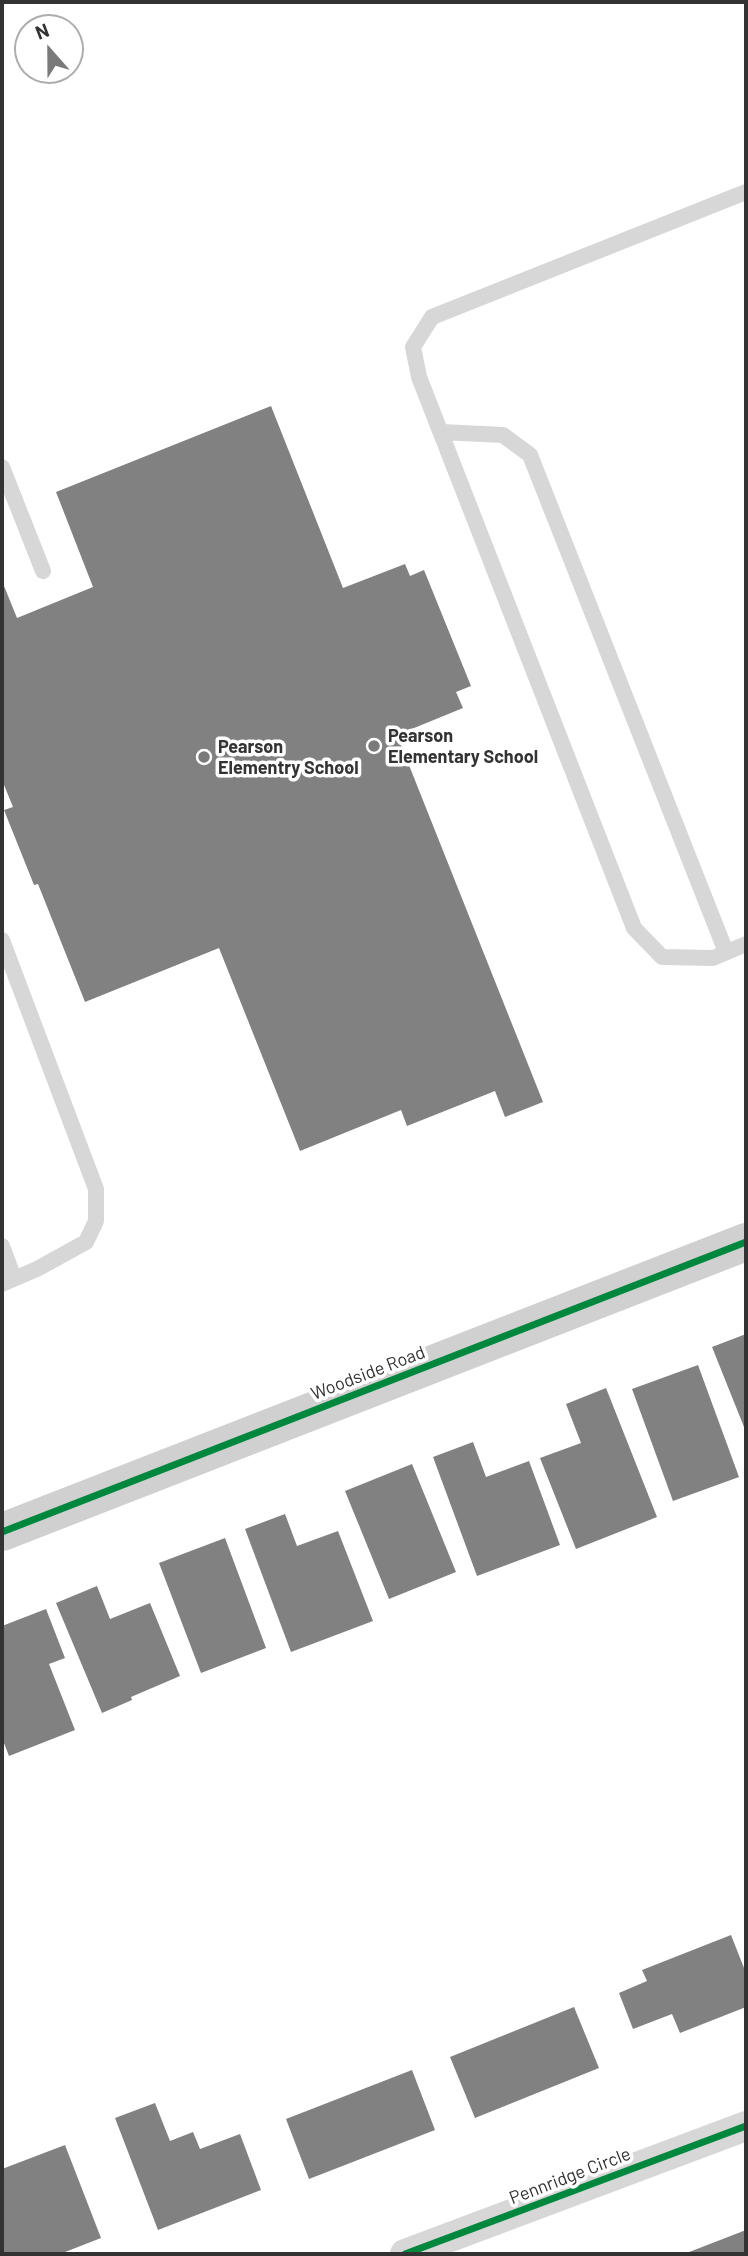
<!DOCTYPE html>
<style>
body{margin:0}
#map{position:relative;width:748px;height:2256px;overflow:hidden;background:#fff;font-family:Barlow,sans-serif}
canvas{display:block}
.frame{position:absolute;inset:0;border:4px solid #333;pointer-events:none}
.north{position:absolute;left:14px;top:14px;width:70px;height:70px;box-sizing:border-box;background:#fff;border:2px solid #adadad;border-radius:50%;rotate:339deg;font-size:19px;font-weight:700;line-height:28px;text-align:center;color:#333}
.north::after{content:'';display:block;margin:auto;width:24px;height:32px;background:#7a7a7a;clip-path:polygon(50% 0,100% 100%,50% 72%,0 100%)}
</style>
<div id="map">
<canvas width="748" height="2256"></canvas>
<div class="frame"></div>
<div class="north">N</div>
</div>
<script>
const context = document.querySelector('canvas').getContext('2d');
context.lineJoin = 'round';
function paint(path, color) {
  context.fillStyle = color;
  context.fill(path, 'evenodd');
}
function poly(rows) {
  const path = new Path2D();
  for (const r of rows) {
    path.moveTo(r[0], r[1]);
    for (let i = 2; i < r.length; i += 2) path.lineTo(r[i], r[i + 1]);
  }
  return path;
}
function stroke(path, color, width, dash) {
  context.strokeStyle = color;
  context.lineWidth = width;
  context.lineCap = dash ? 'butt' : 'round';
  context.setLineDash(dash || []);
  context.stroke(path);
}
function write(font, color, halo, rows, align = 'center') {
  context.font = font + ' Barlow,sans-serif';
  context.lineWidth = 7;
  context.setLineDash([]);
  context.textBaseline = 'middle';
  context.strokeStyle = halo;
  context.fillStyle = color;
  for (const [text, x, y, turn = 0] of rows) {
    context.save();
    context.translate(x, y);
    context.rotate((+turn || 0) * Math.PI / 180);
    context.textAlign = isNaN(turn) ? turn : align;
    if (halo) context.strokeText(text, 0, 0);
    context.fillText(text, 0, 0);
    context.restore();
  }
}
paint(poly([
 [271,406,343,588,405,564,410,576,424,570,471,686,456,692,463,708,397,735,543,1102,505,1117,495,1091,407,1126,401,1110,300,1151,219,948,85,1002,38,884,34,885,4,810,13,807,2,780,2,581,17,618,93,587,56,492],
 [746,1334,746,1432,712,1347],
 [698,1365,739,1477,673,1501,632,1389],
 [606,1388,657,1517,576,1549,540,1458,581,1443,566,1404],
 [473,1442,486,1477,529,1461,560,1545,477,1576,433,1457],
 [412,1464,456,1572,389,1599,345,1491],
 [285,1514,297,1546,338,1531,373,1621,291,1652,245,1529],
 [225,1538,266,1648,201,1673,159,1563],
 [97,1586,110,1619,150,1603,180,1676,131,1697,132,1700,102,1713,56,1603],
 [46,1609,65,1658,49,1664,75,1730,9,1756,2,1738,2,1626],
 [731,1935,746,1973,746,2007,680,2033,672,2014,633,2029,619,1993,647,1981,642,1970],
 [574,2007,599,2068,475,2118,450,2057],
 [412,2070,435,2130,309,2179,286,2119],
 [155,2103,170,2141,193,2132,200,2149,240,2134,261,2190,158,2230,115,2118],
 [65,2145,101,2238,60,2254,2,2254,2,2169],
 [746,2230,746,2254,684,2254]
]), '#818181');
stroke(poly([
 [746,192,432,317,413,347,419,377,634,928,662,957,713,958,746,944],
 [441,432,503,435,530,455,726,952],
 [2,467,43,571],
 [2,940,96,1189,96,1221,86,1242,37,1269,2,1284],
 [2,1246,14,1278]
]), '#d7d7d7', 16);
stroke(poly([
 [405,2254,746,2126]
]), '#d7d7d7', 30);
stroke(poly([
 [2,1532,746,1242]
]), '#d0d0d0', 38);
stroke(poly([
 [2,1532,746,1242],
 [405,2254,746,2126]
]), '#00873e', 7);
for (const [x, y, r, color] of [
 [374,746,7,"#7a7a7a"],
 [204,757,7,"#7a7a7a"]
]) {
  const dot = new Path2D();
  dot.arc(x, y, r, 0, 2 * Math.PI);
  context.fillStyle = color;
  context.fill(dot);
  stroke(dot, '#fff', 2.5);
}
write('bold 18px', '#333', '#fff', [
 ["Pearson",388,736],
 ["Elementary School",388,757],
 ["Pearson",218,747],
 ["Elementry School",218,768]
], 'left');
write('18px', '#333', '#fff', [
 ["Woodside Road",368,1373,-21],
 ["Pennridge Circle",570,2176,-21]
]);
</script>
